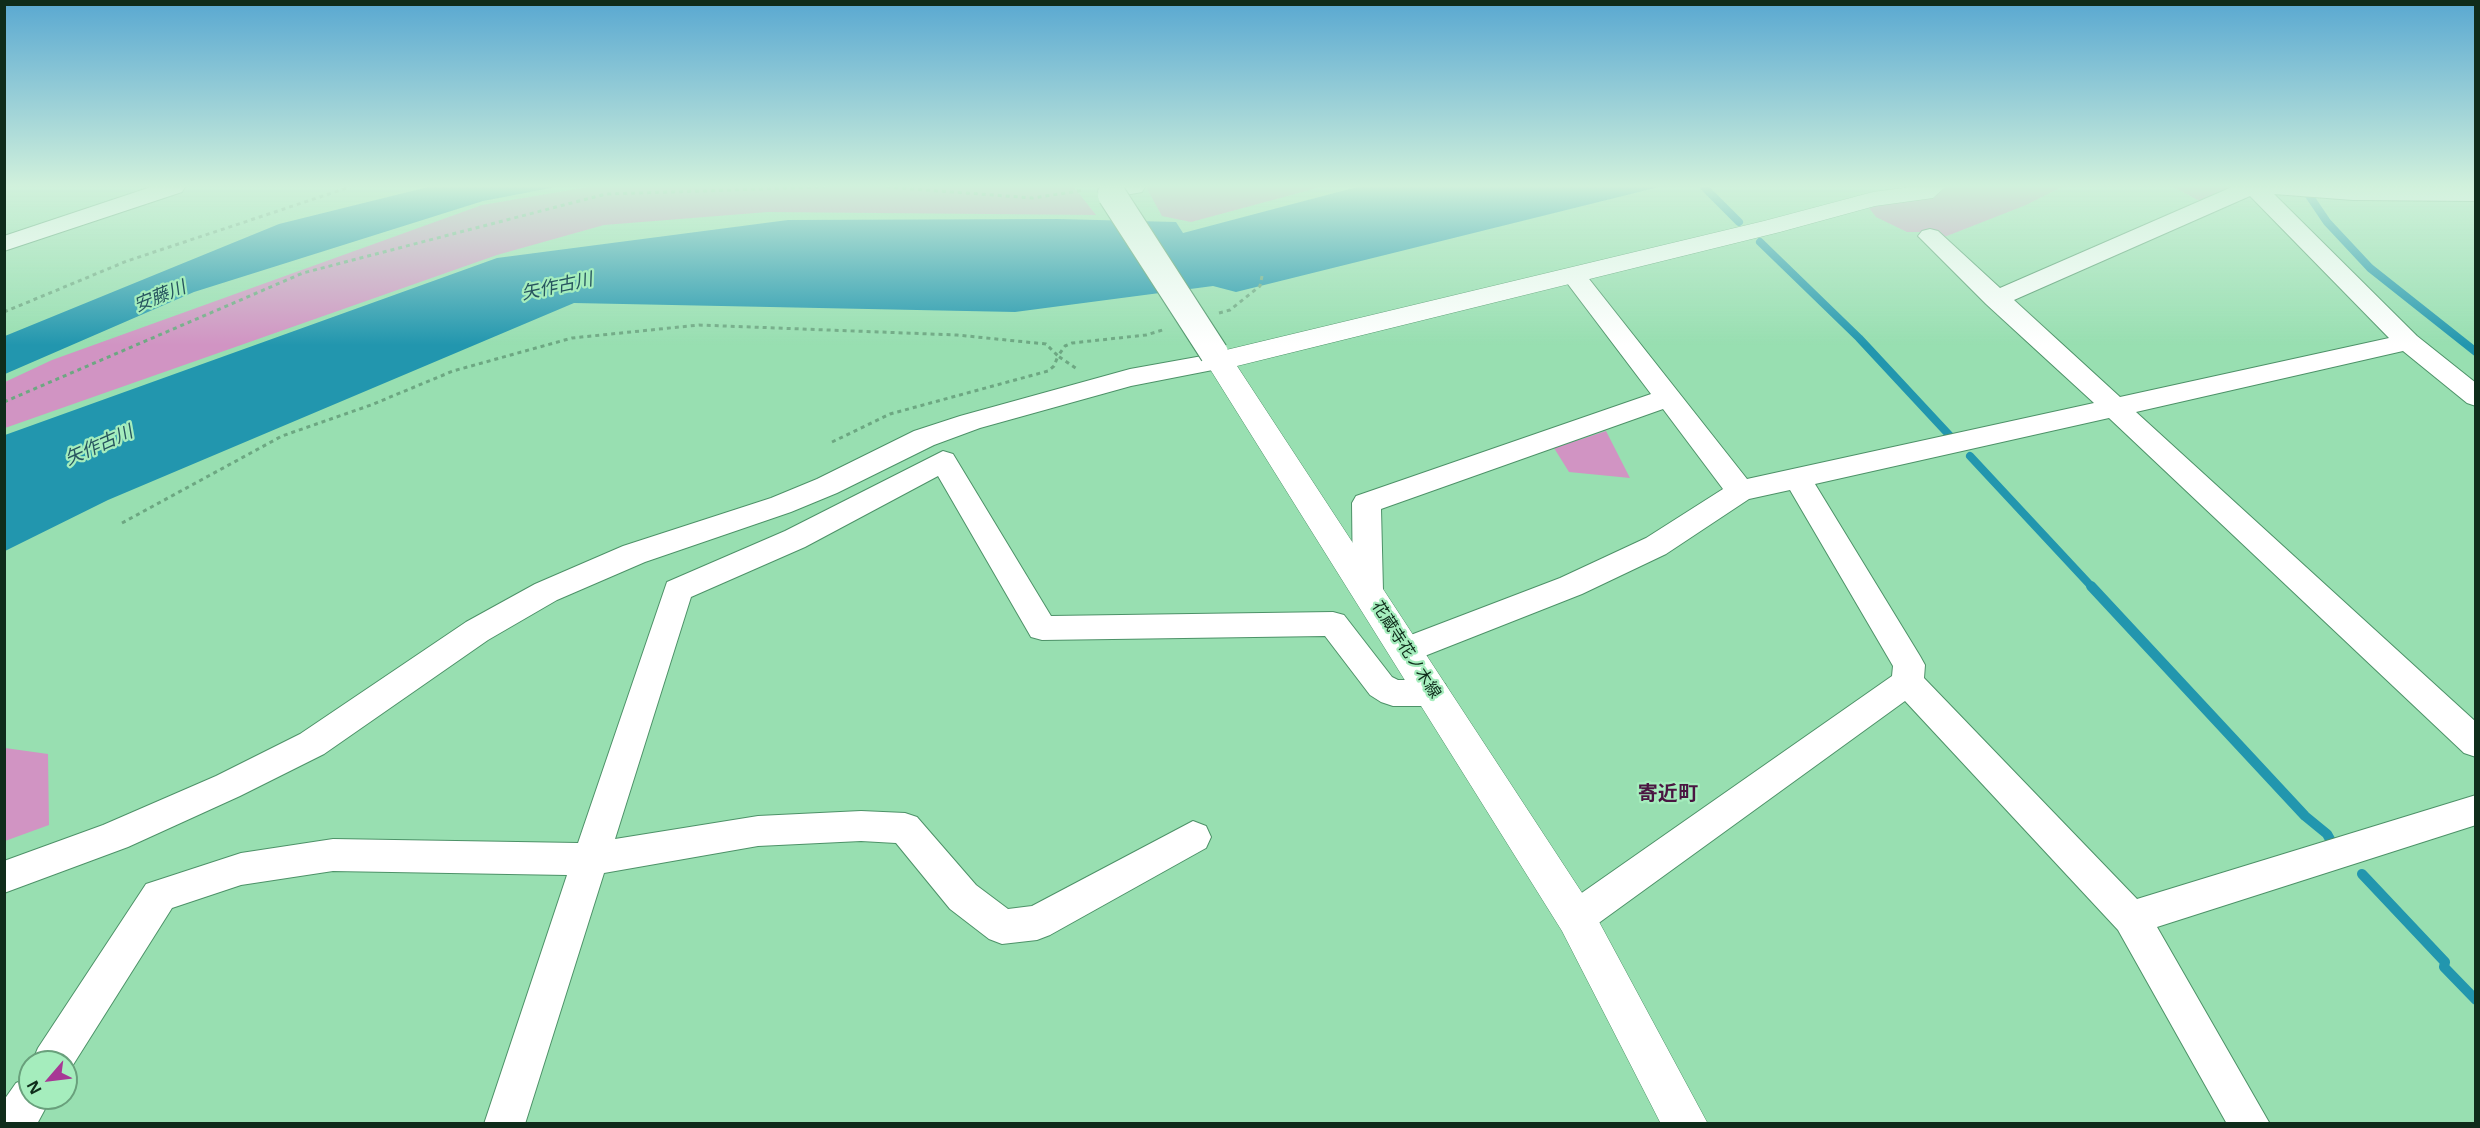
<!DOCTYPE html>
<meta charset="utf-8">
<style>
body{margin:0}
#map{position:relative;width:2480px;height:1128px;overflow:hidden;background:#98dfb1;font-family:"Noto Sans",sans-serif}
canvas{display:block}
.frame{position:absolute;inset:0;border:6px solid #0f2c1b;pointer-events:none}
.north{position:absolute;left:18px;top:1050px;width:60px;height:60px;box-sizing:border-box;background:#a5edbd;border:2px solid #69a07c;border-radius:50%;rotate:242deg;font-size:16px;font-weight:700;line-height:24px;text-align:center;color:#0f2c1b}
.north::after{content:'';display:block;margin:auto;width:21px;height:27px;background:#a73895;clip-path:polygon(50% 0,100% 100%,50% 72%,0 100%)}
</style>
<div id="map">
<canvas width="2480" height="1128"></canvas>
<div class="frame"></div>
<div class="north">N</div>
</div>
<script>
const context = document.querySelector('canvas').getContext('2d');
context.lineJoin = 'round';
function paint(path, color) {
  context.fillStyle = color;
  context.fill(path, 'evenodd');
}
function poly(rows) {
  const path = new Path2D();
  for (const r of rows) {
    path.moveTo(r[0], r[1]);
    for (let i = 2; i < r.length; i += 2) path.lineTo(r[i], r[i + 1]);
  }
  return path;
}
function stroke(path, color, width, dash) {
  context.strokeStyle = color;
  context.lineWidth = width;
  context.lineCap = dash ? 'butt' : 'round';
  context.setLineDash(dash || []);
  context.stroke(path);
}
function write(font, color, halo, rows, align = 'center') {
  context.font = font + ' "Noto Sans","Noto Sans JP",sans-serif';
  context.lineWidth = 4.5;
  context.setLineDash([]);
  context.textBaseline = 'middle';
  context.strokeStyle = halo;
  context.fillStyle = color;
  for (const [text, x, y, turn = 0] of rows) {
    context.save();
    context.translate(x, y);
    context.rotate((+turn || 0) * Math.PI / 180);
    context.textAlign = isNaN(turn) ? turn : align;
    if (halo) context.strokeText(text, 0, 0);
    context.fillText(text, 0, 0);
    context.restore();
  }
}
paint(poly([
 [588,187,1074,187,1096,215,768,212,604,225,497,255,5,428,5,382,52,360,482,205],
 [1146,187,1321,187,1191,222,1162,216],
 [1939,187,2062,187,2026,205,1929,243,1917,237,1924,232,1907,232,1876,217,1869,208],
 [2173,187,2232,187,2200,201],
 [1606,431,1630,478,1569,472,1554,448],
 [5,748,48,754,49,825,5,841]
]), '#d194c3');
paint(poly([
 [428,187,556,187,483,201,194,292,5,374,5,336,279,224],
 [1357,187,1659,187,1236,292,1213,286,1015,312,574,303,108,500,5,551,5,435,497,258,788,220,1058,219,1176,222,1183,233]
]), '#2296ae');
stroke(poly([
 [1704,187,1739,222],
 [2304,188,2327,222,2370,268,2476,352],
 [1760,242,1859,338,1952,438],
 [1970,456,2092,587]
]), '#2296ae', 8);
stroke(poly([
 [2091,586,2305,816,2327,834,2332,843],
 [2362,874,2445,962,2444,967,2476,1000]
]), '#2296ae', 10);
const street = poly([
 [151,187,185,187,182,192,4,251,4,236,151,187],
 [1100,187,1145,187,1142,192,1109,198,1101,196,1098,191,1100,187],
 [2232,187,2476,187,2476,201,2353,200,2274,194,2417,336,2476,383,2476,406,2467,403,2403,351,2136,412,2476,722,2476,757,2464,753,2109,418,1815,484,1920,656,1925,665,1924,678,2137,899,2476,795,2476,825,2157,927,2270,1124,2227,1124,2118,930,1905,701,1589,930,1576,935,1563,930,1557,918,1563,906,1892,676,1893,666,1790,490,1749,499,1666,554,1582,594,1417,659,1406,662,1395,659,1390,650,1395,641,1560,578,1646,538,1723,489,1663,409,1381,509,1383,591,1379,599,1368,603,1357,599,1353,591,1352,503,1356,496,1651,394,1561,275,1564,270,1573,268,1582,270,1747,479,2094,403,1986,304,1918,236,1922,231,1930,229,1938,231,2000,288,2232,187],
 [2250,196,2389,338,2120,397,2014,300,2250,196],
 [1219,353,1228,355,1232,361,1228,367,1131,386,980,428,934,445,837,493,791,512,645,562,557,600,488,640,324,754,240,796,128,847,4,893,4,861,103,825,216,776,300,734,466,622,535,584,623,546,771,498,817,479,914,431,960,416,1130,369,1219,353],
 [943,451,953,454,1051,616,1333,612,1344,615,1392,677,1398,680,1433,680,1445,684,1449,693,1445,702,1433,706,1393,706,1381,702,1370,695,1325,636,1042,640,1031,637,938,476,805,547,691,597,615,839,758,816,861,811,905,813,917,817,976,885,1008,909,1032,906,1193,821,1206,826,1211,837,1206,848,1050,935,1037,940,1002,944,989,939,950,909,896,843,861,841,758,846,604,873,525,1124,484,1124,567,875,333,871,241,885,172,908,66,1076,66,1062,32,1062,38,1048,146,884,241,853,333,839,578,843,667,582,785,531,943,451],
 [30,1077,30,1098,50,1098,44,1111,37,1124,4,1124,4,1100,16,1083,30,1077]
]);
const secondary = poly([
 [1910,187,1945,187,1933,198,1875,206,1780,232,1237,366,1590,905,1708,1124,1661,1124,1562,931,1200,353,1204,347,1214,344,1226,350,1764,221,1873,192,1910,187]
]);
stroke(street, '#4d9268', 2);
stroke(secondary, '#4d9268', 1);
stroke(poly([
 [886,187,1033,198,1085,190],
 [4,312,127,261,350,187],
 [1219,313,1230,310,1260,286,1262,276],
 [4,402,303,273,606,194,825,187],
 [832,442,890,414,1048,371,1054,366,1058,356,1077,369],
 [122,523,282,436,371,405,453,371,572,338,699,325,957,335,1046,344,1058,356,1065,346,1072,343,1146,335,1166,329]
]), '#6da782', 3, [4, 4]);
paint(street, '#fff');
paint(secondary, '#fff');
const secondaryBridge = poly([
 [1112,195,1214,353]
]);
stroke(secondaryBridge, '#4d9268', 30, []);
stroke(secondaryBridge, '#fff', 28);
const sky = context.createLinearGradient(0, 0, 0, 345);
sky.addColorStop(0, '#59a8d1');
sky.addColorStop(0.54, '#d1f1dc');
sky.addColorStop(1, '#d1f1dc00');
context.fillStyle = sky;
context.fillRect(0, 0, 2480, 345);
write('16px', '#0f2c1b', '#a5edbd', [
 ["花蔵寺花ノ木線",1406,650,57]
]);
write('italic 18px', '#27555f', '#a5edbd', [
 ["矢作古川",557,287,-12],
 ["安藤川",160,297,-22],
 ["矢作古川",99,446,-24]
]);
write('bold 20px', '#4a1541', '#a5edbd', [
 ["寄近町",1668,794]
]);
</script>
